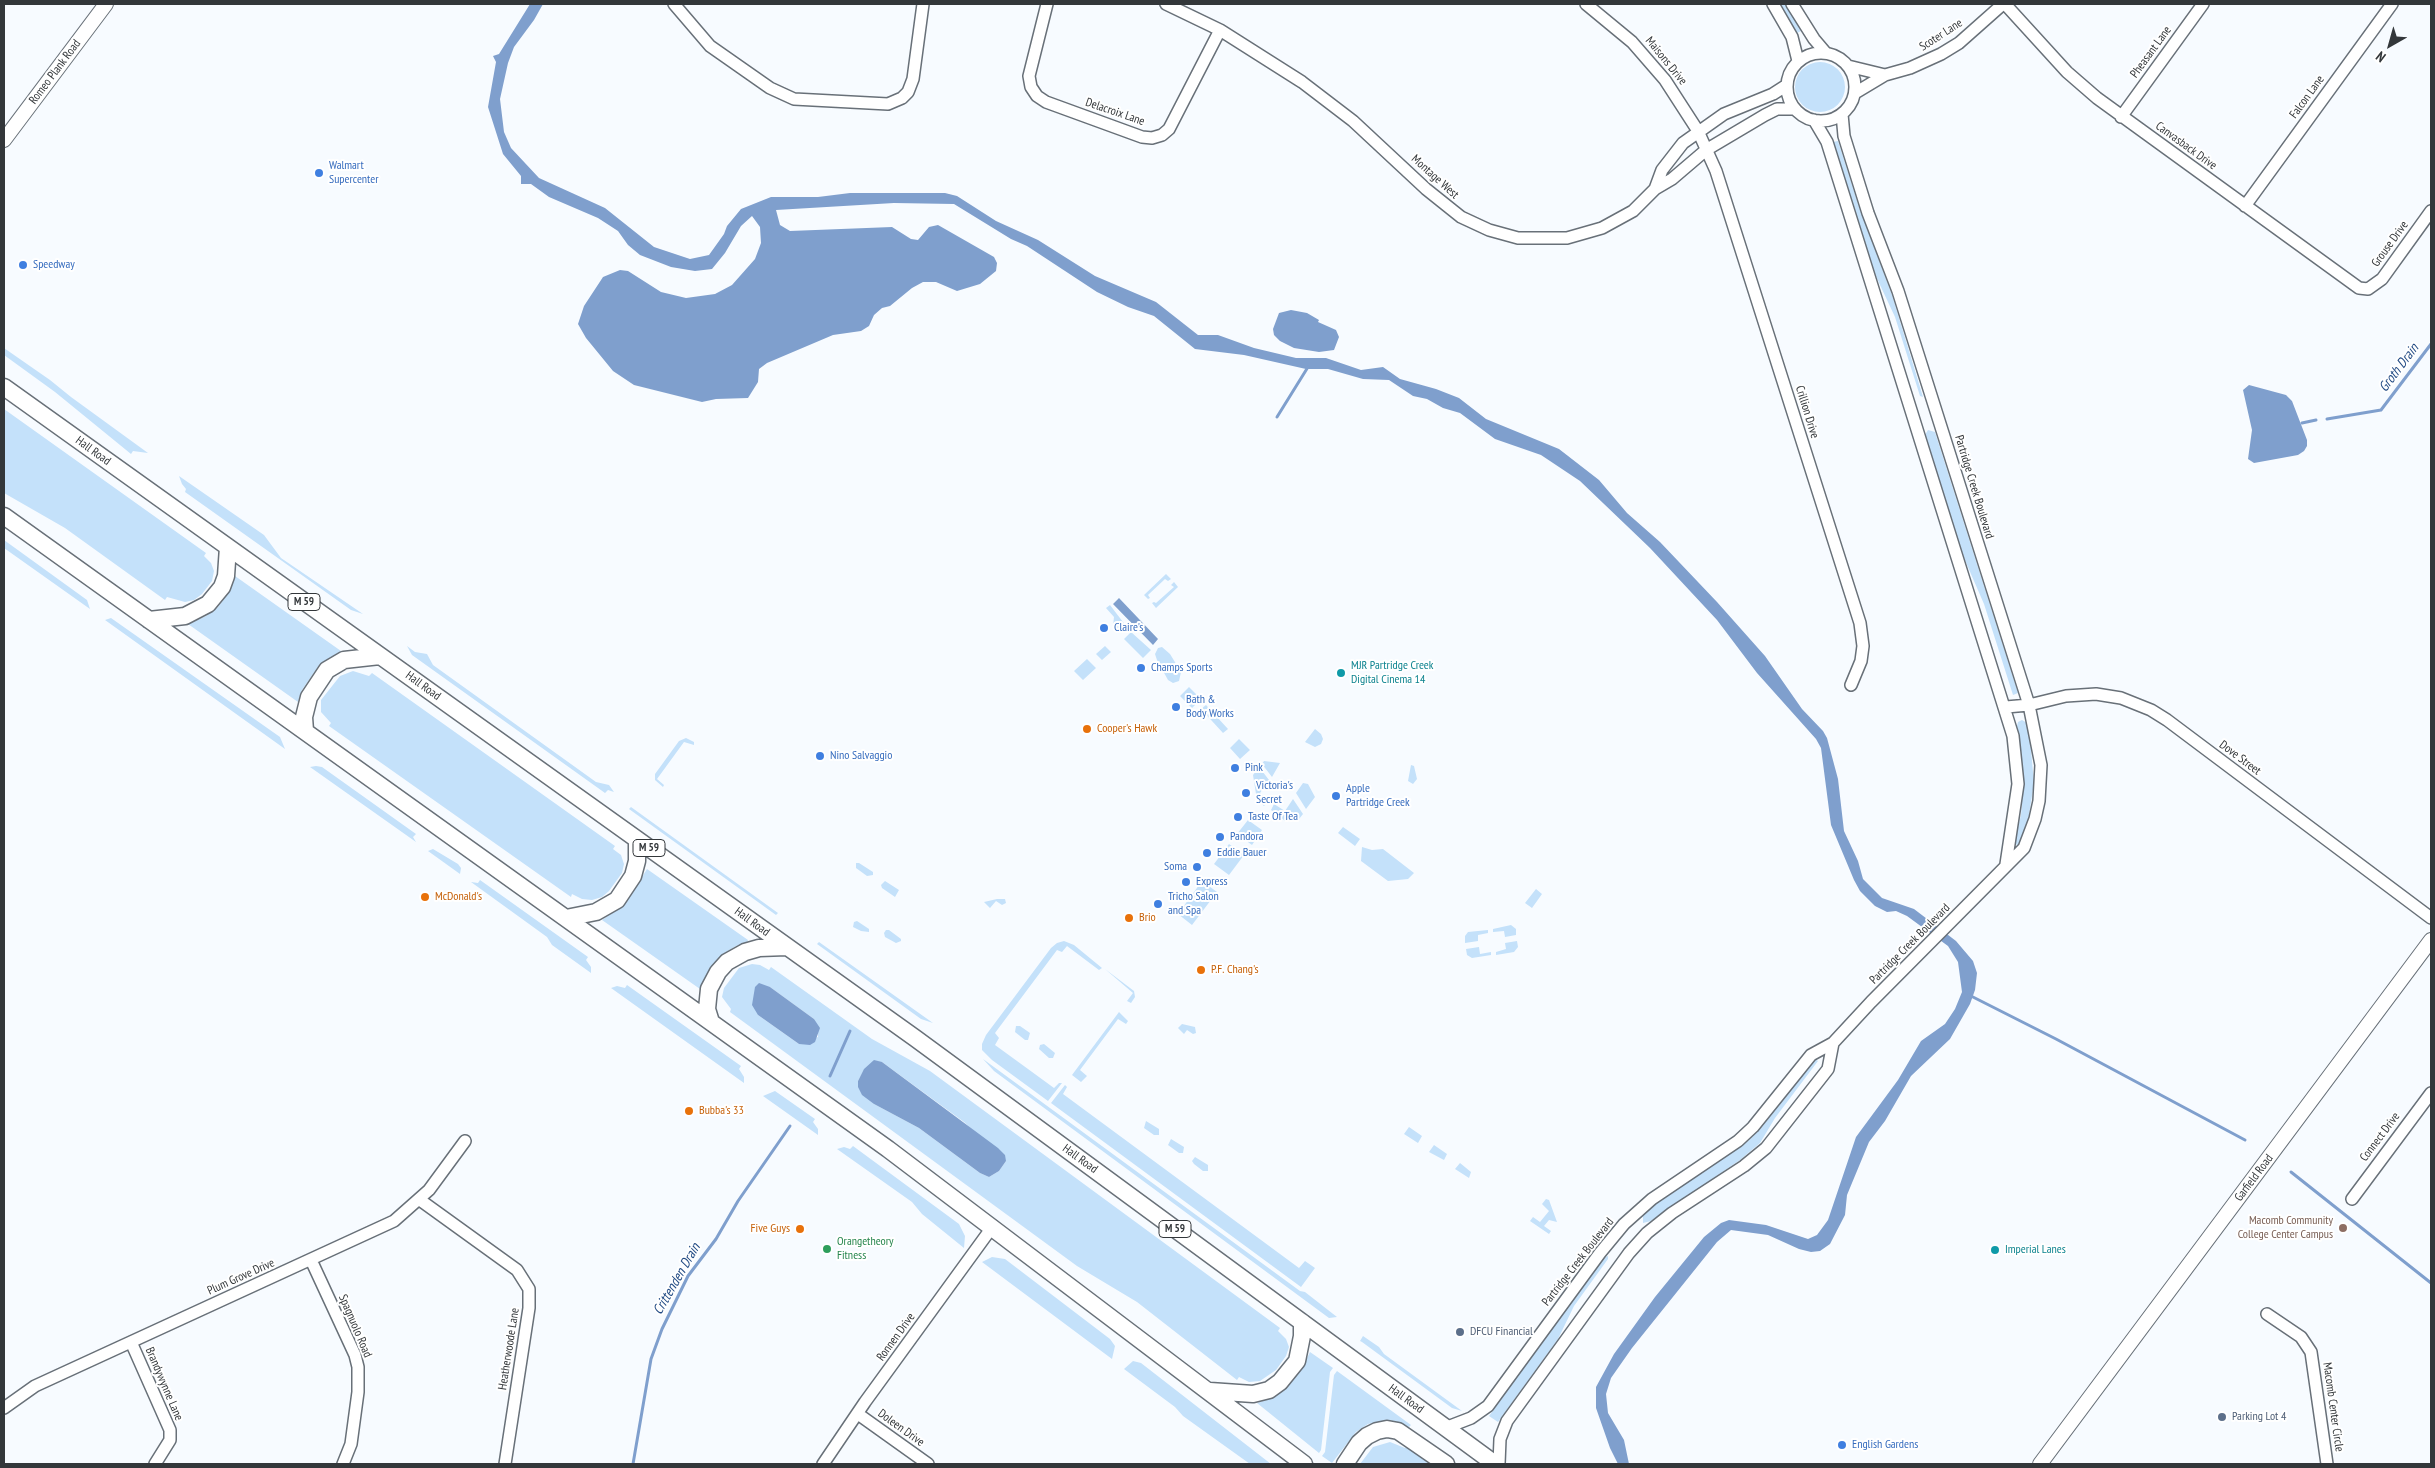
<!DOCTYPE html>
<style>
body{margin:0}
#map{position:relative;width:2435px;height:1468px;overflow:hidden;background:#f7fbff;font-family:"PT Sans Narrow",sans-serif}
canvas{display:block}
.frame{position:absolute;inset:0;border:5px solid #33373a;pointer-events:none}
.north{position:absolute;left:2365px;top:20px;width:50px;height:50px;-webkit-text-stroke:4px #fff;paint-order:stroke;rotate:218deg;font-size:14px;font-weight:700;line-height:20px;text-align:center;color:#33373a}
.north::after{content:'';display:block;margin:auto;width:18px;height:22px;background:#33373a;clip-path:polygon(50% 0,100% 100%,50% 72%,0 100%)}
</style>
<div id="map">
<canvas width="2435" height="1468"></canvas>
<div class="frame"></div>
<div class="north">N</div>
</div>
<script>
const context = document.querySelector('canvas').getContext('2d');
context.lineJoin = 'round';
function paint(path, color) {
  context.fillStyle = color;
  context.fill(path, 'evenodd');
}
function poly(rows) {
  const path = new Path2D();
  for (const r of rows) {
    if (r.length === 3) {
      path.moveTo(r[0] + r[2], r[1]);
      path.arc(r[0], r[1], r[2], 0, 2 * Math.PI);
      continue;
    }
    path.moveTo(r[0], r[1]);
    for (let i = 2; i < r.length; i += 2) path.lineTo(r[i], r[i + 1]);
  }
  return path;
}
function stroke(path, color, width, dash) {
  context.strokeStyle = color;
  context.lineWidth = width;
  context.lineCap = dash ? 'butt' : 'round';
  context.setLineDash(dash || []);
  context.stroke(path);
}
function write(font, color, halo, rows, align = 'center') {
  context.font = font + ' "PT Sans Narrow",sans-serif';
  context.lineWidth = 4;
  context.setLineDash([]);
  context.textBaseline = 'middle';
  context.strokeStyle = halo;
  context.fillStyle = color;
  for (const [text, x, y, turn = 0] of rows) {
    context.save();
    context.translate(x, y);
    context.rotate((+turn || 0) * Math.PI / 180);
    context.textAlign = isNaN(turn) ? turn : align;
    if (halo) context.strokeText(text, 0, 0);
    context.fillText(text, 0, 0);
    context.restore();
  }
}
paint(poly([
 [1781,4,1785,4,1801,31,1797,33],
 [1820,87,25],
 [1838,141,1859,207,1892,295,1923,397,1920,396,1895,317,1873,270,1833,142],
 [4,348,50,380,71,397,148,453,133,451,131,454,55,392,4,355],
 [4,409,206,553,204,556,211,563,214,571,212,581,202,594,194,600,185,602,167,597,165,600,65,528,4,493],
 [1928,430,1935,432,2018,693,2013,695,1984,604,1964,558,1925,435],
 [179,476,264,535,281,558,363,614,351,610,185,492,186,489,182,484],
 [4,540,87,600,90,609,4,548],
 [1166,574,1171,579,1168,581,1165,579,1148,595,1150,598,1148,599,1144,595],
 [235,576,341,651,320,664,302,690,298,702,188,624,206,616,218,607,229,592],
 [1174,582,1178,587,1156,608,1152,603,1154,602,1156,603,1174,587,1171,585],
 [1110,605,1126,626,1119,632,1113,626,1114,617,1106,608],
 [111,618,280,737,285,749,105,620],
 [1131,632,1151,650,1143,658,1124,639],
 [407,646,415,652,427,654,433,665,596,782,609,785,614,792,608,790,605,793,412,655],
 [1105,646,1111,652,1102,660,1096,654],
 [1162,647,1170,654,1181,672,1179,681,1173,683,1168,680,1157,660,1155,654,1158,648],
 [1087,659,1096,668,1083,680,1074,671],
 [353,671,369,676,372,673,615,846,613,849,621,855,624,864,622,873,609,891,602,897,592,900,582,899,572,894,571,897,329,726,331,723,321,712,321,700,340,676],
 [1189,687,1201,699,1192,708,1180,696],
 [1206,705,1228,729,1223,733,1201,709],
 [2022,720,2027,723,2030,739,2034,783,2028,821,2019,844,2017,845,2014,843,2021,815,2024,778,2017,726,2018,722],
 [1315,729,1321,734,1323,739,1321,744,1315,747,1305,742],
 [686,738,694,742,694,745,684,742,657,779,664,785,663,787,655,780,655,774,679,741],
 [1239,739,1250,750,1240,759,1230,748],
 [1264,761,1280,763,1272,777,1262,764],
 [1411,765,1414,766,1417,779,1413,784,1408,781],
 [316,766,322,767,416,834,413,837,416,842,310,767],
 [1259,767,1269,780,1260,793,1269,800,1264,806,1257,800,1253,775],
 [1303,783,1308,784,1315,797,1306,809,1296,793],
 [1293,799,1303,814,1299,819,1285,821,1271,810,1274,804,1285,811],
 [631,807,778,913,776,915,629,809],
 [1248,820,1262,830,1252,845,1237,834],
 [1343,827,1360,839,1355,846,1338,833],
 [1229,844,1244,855,1229,875,1214,864],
 [1362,847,1372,850,1383,849,1414,873,1408,879,1388,881,1361,861],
 [433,849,458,864,461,868,460,874,428,851],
 [856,863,859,863,873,872,873,875,867,876,856,868],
 [647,869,748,940,747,943,736,946,723,954,707,974,700,989,602,920,625,904],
 [480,880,588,957,586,960,591,967,591,973,552,945,547,937,471,882,478,883],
 [885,881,899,890,895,897,882,888,881,885],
 [1202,881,1217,892,1192,925,1178,914],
 [1536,889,1542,894,1532,908,1525,903],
 [997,899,1005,899,1006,903,1002,905,996,901,990,908,984,902],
 [857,921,869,929,869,932,861,931,853,927,854,922],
 [1511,925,1516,929,1516,935,1505,937,1504,931,1493,932,1493,929],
 [886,930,889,930,901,939,901,941,896,943,885,937,884,933],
 [1488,930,1488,933,1478,935,1478,941,1465,943,1465,936,1468,932],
 [1064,941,1074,945,1102,968,1099,970,1067,946,1062,952,1057,950,995,1033,999,1038,995,1045,1028,1069,1054,1088,1059,1083,1062,1083,1048,1101,992,1060,982,1050,982,1044,986,1035,1051,948,1057,943],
 [1517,941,1518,947,1514,952,1496,955,1496,952,1506,949,1505,943],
 [819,942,933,1023,921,1019,817,944],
 [1479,947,1480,954,1491,952,1491,955,1472,958,1467,955,1466,949],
 [752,964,760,965,769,970,771,967,872,1039,930,1071,1280,1328,1278,1331,1286,1339,1289,1347,1286,1356,1276,1370,1260,1381,1249,1382,1239,1377,1237,1380,1137,1302,1077,1266,730,1012,731,1009,722,997,724,988,739,968],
 [770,987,814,1019,818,1033,818,1037,799,1044,758,1015],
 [882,1062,964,1122,1006,1161,999,1171,989,1177,980,1173,919,1128,874,1104,858,1081,863,1072],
 [1105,969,1134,991,1135,997,1131,1003,1127,1001,1133,993],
 [627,985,741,1066,739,1069,744,1077,744,1083,611,988,617,986,625,988],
 [1119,1012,1128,1021,1126,1024,1118,1019,1080,1070,1087,1076,1081,1082,1072,1075],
 [1182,1024,1195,1027,1196,1033,1193,1034,1187,1030,1184,1034,1178,1028],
 [1016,1026,1020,1026,1030,1033,1028,1040,1025,1040,1015,1032],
 [1044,1044,1055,1053,1053,1058,1049,1058,1039,1049,1040,1045],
 [983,1059,1300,1291,1305,1292,1337,1317,1329,1318,994,1071],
 [1815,1059,1818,1061,1775,1118,1760,1143,1740,1160,1651,1221,1643,1223,1643,1215,1660,1200,1748,1141,1762,1127],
 [1065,1085,1067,1087,1063,1094,1299,1268,1305,1261,1315,1268,1301,1287,1051,1103],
 [775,1091,815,1119,813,1122,818,1129,818,1135,763,1096],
 [1146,1121,1159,1129,1159,1135,1154,1135,1144,1128],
 [1409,1127,1422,1136,1418,1143,1404,1134],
 [1171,1139,1184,1147,1183,1153,1179,1153,1168,1145],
 [1434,1145,1447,1154,1444,1160,1429,1152],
 [853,1146,959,1224,965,1236,964,1248,922,1214,912,1202,837,1149,844,1147,850,1149],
 [1195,1157,1208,1165,1208,1171,1203,1171,1194,1164,1192,1161],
 [1460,1163,1471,1172,1469,1178,1455,1169],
 [1546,1199,1549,1200,1557,1222,1549,1220,1544,1226,1551,1231,1549,1234,1530,1221,1533,1217,1540,1222,1549,1211,1542,1204],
 [1608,1256,1608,1259,1574,1306,1558,1339,1498,1422,1489,1416,1605,1257],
 [992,1257,1005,1259,1110,1339,1115,1346,1112,1359,982,1262],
 [1363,1336,1379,1347,1384,1354,1462,1411,1452,1408,1362,1342,1360,1341],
 [1310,1352,1333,1368,1330,1372,1321,1450,1319,1453,1257,1403,1276,1396,1287,1388,1302,1368],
 [1133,1361,1141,1363,1271,1464,1250,1464,1183,1416,1175,1407,1124,1369],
 [1337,1371,1411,1425,1409,1427,1389,1420,1368,1424,1356,1432,1332,1463,1322,1456,1325,1452,1334,1375],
 [1390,1442,1405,1448,1408,1446,1433,1464,1360,1464,1373,1447]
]), '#c4e1fa');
paint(poly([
 [530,4,543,4,534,20,514,47,508,63,500,99,504,132,511,148,539,178,605,208,654,247,690,259,709,255,724,234,727,226,741,209,771,197,818,197,850,193,945,193,957,196,996,221,1038,240,1095,276,1156,302,1198,335,1218,335,1254,348,1296,358,1326,358,1361,370,1383,367,1400,379,1436,389,1459,398,1486,419,1559,449,1599,480,1627,513,1660,542,1717,602,1765,656,1802,709,1823,731,1827,738,1838,779,1844,831,1858,861,1863,879,1882,898,1914,909,1956,941,1973,961,1977,973,1975,990,1970,1004,1950,1039,1911,1076,1885,1121,1869,1142,1847,1195,1845,1215,1830,1244,1820,1251,1811,1252,1799,1249,1768,1235,1731,1230,1717,1242,1632,1348,1611,1378,1606,1394,1608,1413,1624,1440,1629,1464,1618,1464,1610,1448,1596,1408,1596,1387,1614,1354,1655,1297,1704,1237,1721,1223,1729,1220,1766,1225,1808,1239,1817,1235,1828,1220,1856,1137,1898,1080,1921,1041,1945,1024,1955,1009,1962,992,1958,962,1948,946,1907,916,1896,911,1887,912,1875,906,1860,891,1854,880,1831,825,1821,748,1816,739,1757,673,1717,620,1650,548,1580,481,1541,455,1495,439,1460,413,1443,408,1427,399,1413,396,1389,380,1363,379,1328,369,1306,369,1244,355,1195,349,1154,316,1128,307,1097,292,1027,246,1011,239,954,204,894,203,776,210,780,225,790,231,892,227,911,239,918,240,929,227,938,225,994,257,997,263,996,271,980,284,957,291,936,282,923,282,912,288,890,306,882,308,874,315,869,326,861,331,833,335,767,363,759,369,758,382,748,398,716,399,702,402,634,385,613,371,586,338,578,324,584,306,603,277,620,270,628,271,661,292,686,298,715,294,732,285,755,259,761,243,760,227,752,216,741,226,725,253,712,269,695,271,671,267,640,255,628,245,618,231,598,218,549,197,531,184,521,184,521,176,503,154,488,107,496,62,493,56,499,54],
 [1291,310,1307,313,1319,320,1318,322,1336,330,1339,337,1334,350,1319,352,1294,348,1280,341,1274,335,1273,329,1279,313],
 [2249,385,2286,395,2292,401,2307,440,2307,446,2304,451,2298,455,2254,463,2248,459,2252,430,2243,390],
 [1119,598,1158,639,1153,645,1113,604],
 [759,983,770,987,814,1019,820,1028,815,1042,810,1045,799,1044,758,1015,752,1005,755,987],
 [874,1060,882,1062,998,1148,1005,1155,1006,1161,999,1171,989,1177,980,1173,919,1128,874,1104,862,1095,858,1087,858,1081,864,1069]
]), '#7f9fcd');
stroke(poly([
 [1277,417,1308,367],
 [2327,419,2381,410,2431,344],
 [2302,423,2316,420],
 [1969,995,2056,1039,2245,1140],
 [830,1076,850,1031],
 [2291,1172,2431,1283],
 [633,1464,651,1359,662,1329,688,1276,716,1239,738,1201,790,1126]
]), '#7f9fcd', 3);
const minor = poly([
 [674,4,710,46,770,88,794,99,888,104,902,98,908,92,913,79,923,4],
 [1047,4,1029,76,1031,87,1037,96,1046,102,1142,137,1152,138,1162,135,1169,129,1220,30],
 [1166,4,1220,30,1302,82,1353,121,1426,189,1461,217,1489,230,1518,238,1567,238,1602,228,1633,211,1655,189,1672,179,1706,150,1765,115,1777,109,1795,109],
 [1586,4,1632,42,1665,80,1698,131,1716,171,1860,623,1863,646,1861,661,1851,685],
 [1773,4,1792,37,1798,61],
 [1792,4,1814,39,1825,52],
 [2005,4,2067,72,2097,98,2359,288,2368,289,2382,279,2431,211],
 [1821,87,34],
 [1848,66,1885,75],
 [1855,93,1885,75,1910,68,1941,54,1959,43,2003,4],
 [2121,117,2203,4],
 [1814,120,1827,142,2013,736,2018,784,2006,864],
 [1655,189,1662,170,1683,143,1724,114,1773,94,1787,85],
 [2245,206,2392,4],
 [2006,707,2029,705,2066,696,2096,694,2121,698,2151,710,2167,720,2431,918],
 [2352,1199,2431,1093],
 [420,1200,517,1270,529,1289,529,1308,505,1464],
 [311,1260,355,1355,358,1367,358,1392,351,1444,343,1464],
 [2267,1314,2301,1337,2311,1352,2327,1464],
 [131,1342,170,1430,170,1440,155,1464],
 [4,1408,35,1386,394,1221,429,1190,465,1141],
 [858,1414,928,1464],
 [1445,1428,1471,1418,1488,1406,1600,1253,1624,1224,1652,1199,1738,1141,1753,1127,1811,1055,1833,1043,1871,1002,2024,848,2035,819,2039,801,2041,765,2029,705,1898,291,1868,213,1844,136,1842,114],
 [823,1464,865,1402,993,1226],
 [1499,1464,1500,1439,1507,1421,1629,1253,1647,1233,1672,1213,1744,1166,1766,1148,1828,1069,1833,1043]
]);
const major = poly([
 [4,140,106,4],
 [2040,1464,2431,940]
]);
const highway = poly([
 [4,387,915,1038,1495,1464],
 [4,516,888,1149,1304,1464],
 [149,620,185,616,208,604,222,587,226,576,228,547],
 [305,731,304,717,309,697,327,670,344,660,380,656],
 [566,918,596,912,617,900,633,876,637,861,637,840],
 [711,1022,707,1009,709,989,718,972,727,962,745,952,759,948,787,947],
 [1210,1391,1253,1394,1269,1390,1280,1382,1297,1361,1302,1336,1302,1322],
 [1345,1464,1359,1443,1367,1436,1377,1431,1387,1429,1398,1431,1446,1464]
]);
stroke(minor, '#687078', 14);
stroke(major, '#687078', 16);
stroke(highway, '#687078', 19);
stroke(minor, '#fff', 11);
stroke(major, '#fff', 14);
stroke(highway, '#fff', 16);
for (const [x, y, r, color] of [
 [319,173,5,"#3f7fe0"],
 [23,265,5,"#3f7fe0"],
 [1104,628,5,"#3f7fe0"],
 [1141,668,5,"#3f7fe0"],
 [1341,673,5,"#0f9aa8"],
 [1176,707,5,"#3f7fe0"],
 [1087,729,5,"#e8710a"],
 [820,756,5,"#3f7fe0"],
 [1235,768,5,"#3f7fe0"],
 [1246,793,5,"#3f7fe0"],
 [1336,796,5,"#3f7fe0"],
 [1238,817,5,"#3f7fe0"],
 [1220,837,5,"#3f7fe0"],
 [1207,853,5,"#3f7fe0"],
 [1197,867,5,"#3f7fe0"],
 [1186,882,5,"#3f7fe0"],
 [425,897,5,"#e8710a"],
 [1158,904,5,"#3f7fe0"],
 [1129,918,5,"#e8710a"],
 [1201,970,5,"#e8710a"],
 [689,1111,5,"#e8710a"],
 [2343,1228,5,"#8d6e63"],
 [800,1229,5,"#e8710a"],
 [827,1249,5,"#2e9e5b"],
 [1995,1250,5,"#0f9aa8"],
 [1460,1332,5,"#5c6f8a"],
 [2222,1417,5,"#5c6f8a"],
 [1842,1445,5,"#3f7fe0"]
]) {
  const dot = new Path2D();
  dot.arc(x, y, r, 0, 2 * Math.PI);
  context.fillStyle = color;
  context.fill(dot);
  stroke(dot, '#fff', 2);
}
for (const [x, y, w] of [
 [304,602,32],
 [649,848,32],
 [1175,1229,32]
]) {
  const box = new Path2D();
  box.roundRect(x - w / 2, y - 8.5, w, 17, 4);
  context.fillStyle = '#fff';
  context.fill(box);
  stroke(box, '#33373a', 1);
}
write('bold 11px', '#33373a', null, [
 ["M 59",304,602],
 ["M 59",649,848],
 ["M 59",1175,1229]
]);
write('12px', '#33373a', '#fff', [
 ["Scoter Lane",1941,35,-33],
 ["Pheasant Lane",2151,52,-54],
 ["Maisons Drive",1666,61,51],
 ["Romeo Plank Road",55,72,-53],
 ["Falcon Lane",2307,97,-54],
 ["Delacroix Lane",1115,112,19],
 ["Canvasback Drive",2186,146,36],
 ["Montage West",1435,177,42],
 ["Grouse Drive",2390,244,-54],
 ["Crillion Drive",1807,412,73],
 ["Hall Road",93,451,36],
 ["Partridge Creek Boulevard",1974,487,73],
 ["Hall Road",423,686,36],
 ["Dove Street",2240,758,37],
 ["Hall Road",752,922,36],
 ["Partridge Creek Boulevard",1910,944,-45],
 ["Connect Drive",2380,1137,-53],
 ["Hall Road",1080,1159,36],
 ["Garfield Road",2254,1178,-53],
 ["Partridge Creek Boulevard",1578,1262,-52],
 ["Plum Grove Drive",241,1277,-24],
 ["Spagnuolo Road",355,1326,67],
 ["Ronnen Drive",896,1337,-54],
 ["Heatherwoode Lane",509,1349,-81],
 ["Brandywynne Lane",164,1384,67],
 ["Hall Road",1406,1399,36],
 ["Macomb Center Circle",2333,1407,82],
 ["Doleen Drive",901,1428,36]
]);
write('12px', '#366cbe', '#fff', [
 ["Walmart",329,166],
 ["Supercenter",329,180],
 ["Speedway",33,265],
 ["Claire's",1114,628],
 ["Champs Sports",1151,668],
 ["Bath &",1186,700],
 ["Body Works",1186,714],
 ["Nino Salvaggio",830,756],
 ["Pink",1245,768],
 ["Victoria's",1256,786],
 ["Secret",1256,800],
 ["Apple",1346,789],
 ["Partridge Creek",1346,803],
 ["Taste Of Tea",1248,817],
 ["Pandora",1230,837],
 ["Eddie Bauer",1217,853],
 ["Soma",1187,867,"right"],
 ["Express",1196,882],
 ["Tricho Salon",1168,897],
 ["and Spa",1168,911],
 ["English Gardens",1852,1445]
], 'left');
write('12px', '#0d838f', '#fff', [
 ["MJR Partridge Creek",1351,666],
 ["Digital Cinema 14",1351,680],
 ["Imperial Lanes",2005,1250]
], 'left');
write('12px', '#c56008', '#fff', [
 ["Cooper's Hawk",1097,729],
 ["McDonald's",435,897],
 ["Brio",1139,918],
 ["P.F. Chang's",1211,970],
 ["Bubba's 33",699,1111],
 ["Five Guys",790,1229,"right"]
], 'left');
write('12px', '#785e54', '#fff', [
 ["Macomb Community",2333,1221],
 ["College Center Campus",2333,1235]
], 'right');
write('12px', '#27864d', '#fff', [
 ["Orangetheory",837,1242],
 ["Fitness",837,1256]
], 'left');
write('12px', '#4e5e75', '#fff', [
 ["DFCU Financial",1470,1332],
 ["Parking Lot 4",2232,1417]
], 'left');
write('italic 14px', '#224b84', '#fff', [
 ["Groth Drain",2399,368,-53],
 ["Crittenden Drain",677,1279,-60]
]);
</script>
